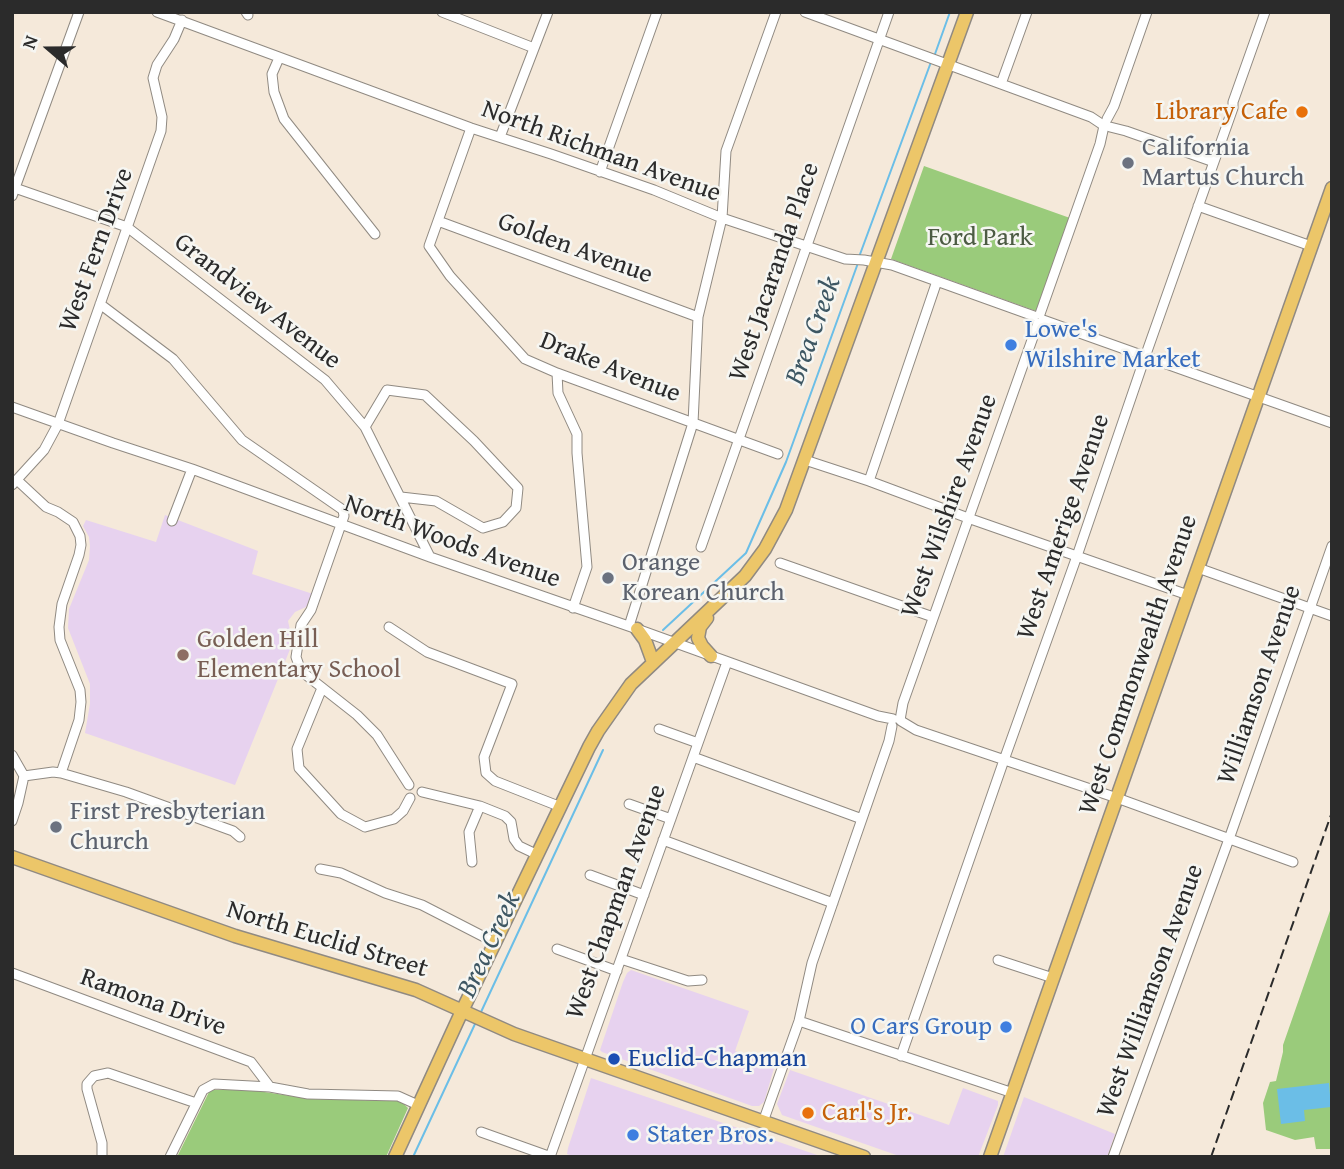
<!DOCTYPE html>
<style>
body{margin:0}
#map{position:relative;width:1344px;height:1169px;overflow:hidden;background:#f5e9da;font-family:"Gentium Book Plus",serif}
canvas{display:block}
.frame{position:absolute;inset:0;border:14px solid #2b2b2b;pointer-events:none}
.north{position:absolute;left:14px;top:14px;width:70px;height:70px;-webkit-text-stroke:5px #f6f6f2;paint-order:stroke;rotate:290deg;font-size:19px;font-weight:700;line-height:28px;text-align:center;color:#2b2b2b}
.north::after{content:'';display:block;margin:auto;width:24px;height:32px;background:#2b2b2b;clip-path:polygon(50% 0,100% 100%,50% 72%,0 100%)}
</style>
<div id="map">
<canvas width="1344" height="1169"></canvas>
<div class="frame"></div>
<div class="north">N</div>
</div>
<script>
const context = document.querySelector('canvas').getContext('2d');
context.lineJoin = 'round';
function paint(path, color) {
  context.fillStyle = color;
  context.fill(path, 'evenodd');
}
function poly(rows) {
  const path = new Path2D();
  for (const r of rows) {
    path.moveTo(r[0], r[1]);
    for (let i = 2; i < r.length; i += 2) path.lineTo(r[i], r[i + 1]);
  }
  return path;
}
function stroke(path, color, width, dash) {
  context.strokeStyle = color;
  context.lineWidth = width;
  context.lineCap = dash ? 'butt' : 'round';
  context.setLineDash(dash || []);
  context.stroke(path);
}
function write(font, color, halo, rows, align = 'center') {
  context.font = font + ' "Gentium Book Plus",serif';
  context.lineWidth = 5;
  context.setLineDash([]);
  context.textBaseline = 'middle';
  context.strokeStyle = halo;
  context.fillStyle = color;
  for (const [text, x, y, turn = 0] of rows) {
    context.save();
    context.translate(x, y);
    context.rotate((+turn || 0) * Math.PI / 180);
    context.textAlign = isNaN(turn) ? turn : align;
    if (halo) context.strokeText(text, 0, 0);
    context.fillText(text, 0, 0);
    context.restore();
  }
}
paint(poly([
 [165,515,258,551,252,574,313,594,306,607,295,612,288,621,290,630,295,637,235,785,85,733,90,704,90,684,68,628,69,609,89,560,90,546,89,537,83,526,86,520,156,542],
 [631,970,749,1011,735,1051,775,1065,764,1102,759,1106,752,1106,602,1052,600,1050,623,982,627,973],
 [790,1070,949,1125,963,1088,998,1101,998,1105,978,1157,902,1157,782,1115,777,1104],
 [591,1078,823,1157,574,1157,567,1154,568,1148],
 [1024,1097,1115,1134,1107,1157,1003,1157]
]), '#e7d2ef');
paint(poly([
 [924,166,1070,218,1036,311,891,259],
 [1332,905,1332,1149,1316,1149,1314,1137,1295,1140,1266,1130,1263,1103,1270,1082,1276,1081,1283,1052,1283,1045],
 [210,1090,251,1090,311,1099,401,1101,408,1108,386,1157,177,1157]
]), '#9acb7b');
paint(poly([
 [1329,1083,1331,1107,1304,1110,1305,1121,1281,1124,1277,1089]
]), '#6bbee7');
stroke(poly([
 [935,54,950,12],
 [859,257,931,62],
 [663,630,746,553,786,462,858,263],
 [481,1012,603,750],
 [413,1157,475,1024]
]), '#6bbee7', 2);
const minor = poly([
 [157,12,471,128,551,154,654,190,722,218,845,259,864,260,892,265,1034,316],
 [246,12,248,15],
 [442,12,534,48],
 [805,12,1091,117,1103,125],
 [279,58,272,74,274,92,284,119,375,234],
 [1001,84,1027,12],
 [1107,119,1114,106,1147,12],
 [1110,127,1126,131,1214,162],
 [471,128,429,246,450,276,525,359,557,373,778,454],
 [500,137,548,12],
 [600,172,657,12],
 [12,187,127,227,325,380,365,427,430,557],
 [12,196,79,12],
 [1198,206,1311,246],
 [438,221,698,317],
 [100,304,173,359,242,440,343,510,344,516,311,610,301,625,296,657,301,671,357,715,377,735,409,785],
 [1040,314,1100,144,1104,126],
 [1043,320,1332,423],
 [557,373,558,393,577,434,577,453,587,567,573,608],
 [12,407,113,443,192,469,430,557,637,629,878,716,893,719],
 [365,427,387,390,425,395,474,441,518,488,516,508,503,522,483,528,436,501,401,497],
 [805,460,869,481,968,518,1188,595],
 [17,480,46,507,58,512,73,522,80,536,81,545,79,555,62,604,59,627,60,640,80,690,81,702,79,720,61,773],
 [869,481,937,281],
 [12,485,44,450,58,424,161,131,162,117,153,78,157,65,174,39,182,20],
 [172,521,192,469],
 [701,547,889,12],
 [780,563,933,617],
 [1198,568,1332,616],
 [629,626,693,423,698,317,722,218,726,151,776,12],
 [389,627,427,652,512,684,484,757,486,773,495,781,561,807],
 [322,688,297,749,299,768,341,814,365,827,394,819,403,811,410,798],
 [900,720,903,703,1038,323],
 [901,721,916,730,1117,798,1293,862],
 [659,729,698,743],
 [12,755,24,776,18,803,12,821],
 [693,757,862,819],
 [24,776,53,772,61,773,126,792,233,831,240,837],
 [422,792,480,806,505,816,511,822,514,839,519,846,538,855],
 [629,804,671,819],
 [663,840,833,903],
 [472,862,469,832,480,806],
 [320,869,341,873,385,893,422,905,496,943],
 [590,875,644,895],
 [557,949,617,971],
 [621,959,688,981,702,980],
 [998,960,1053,978],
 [12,973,251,1062,270,1087],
 [799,1021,1013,1093],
 [901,1056,1004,760,1077,556,1145,357,1233,108,1233,102,1265,12],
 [763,1122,799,1021,812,963,889,741,892,726],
 [481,1132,551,1157],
 [102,1157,102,1143,87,1089,87,1084,94,1076,108,1073,196,1103],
 [170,1157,203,1090,214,1084,270,1087,308,1094,398,1096,418,1105],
 [550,1157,727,662],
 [1113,1157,1229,839,1332,546]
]);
const major = poly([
 [707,618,700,627,698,638,702,646,711,656],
 [637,629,645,640,653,662],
 [12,857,235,936,416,990,514,1034,864,1157],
 [395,1157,462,1011,589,747,598,731,631,684,745,576,765,549,786,510,967,12],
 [990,1157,1332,188]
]);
stroke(minor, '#908a82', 11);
stroke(major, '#908a82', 15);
stroke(minor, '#fff', 9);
stroke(major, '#ecc669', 12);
stroke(poly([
 [1211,1157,1332,812]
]), '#2b2b2b', 2, [10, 5]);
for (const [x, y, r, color] of [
 [1302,112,7,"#e8710a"],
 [1128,163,7,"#6b7280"],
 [1011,345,7,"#3f7fe0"],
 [608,578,7,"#6b7280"],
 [183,655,7,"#8d6e63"],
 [56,827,7,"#6b7280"],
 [1006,1027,7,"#3f7fe0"],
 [614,1059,7,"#1a4fb4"],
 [808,1113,7,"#e8710a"],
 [633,1135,7,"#3f7fe0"]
]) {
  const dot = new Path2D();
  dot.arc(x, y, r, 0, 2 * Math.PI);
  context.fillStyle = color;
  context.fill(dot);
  stroke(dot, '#f6f6f2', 2.5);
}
write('26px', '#c56008', '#f6f6f2', [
 ["Library Cafe",1288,112],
 ["Carl's Jr.",822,1113,"left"]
], 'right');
write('26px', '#5b616d', '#f6f6f2', [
 ["California",1142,148],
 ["Martus Church",1142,178],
 ["Orange",622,563],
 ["Korean Church",622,593],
 ["First Presbyterian",70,812],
 ["Church",70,842]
], 'left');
write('26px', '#2b2b2b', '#f6f6f2', [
 ["North Richman Avenue",601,152,20],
 ["Golden Avenue",575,249,20],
 ["West Fern Drive",97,250,-70],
 ["West Jacaranda Place",775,272,-71],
 ["Grandview Avenue",257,302,38],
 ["Drake Avenue",610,368,22],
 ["West Wilshire Avenue",950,506,-70],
 ["West Amerige Avenue",1064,527,-71],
 ["North Woods Avenue",452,542,20],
 ["West Commonwealth Avenue",1139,665,-71],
 ["Williamson Avenue",1260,685,-71],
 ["West Chapman Avenue",617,902,-70],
 ["North Euclid Street",327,940,17],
 ["West Williamson Avenue",1151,991,-70],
 ["Ramona Drive",153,1003,20]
]);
write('26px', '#4c5b43', '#f6f6f2', [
 ["Ford Park",980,238]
]);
write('26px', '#366cbe', '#f6f6f2', [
 ["Lowe's",1025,330],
 ["Wilshire Market",1025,360],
 ["O Cars Group",992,1027,"right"],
 ["Stater Bros.",647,1135]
], 'left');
write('26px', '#785e54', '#f6f6f2', [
 ["Golden Hill",197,640],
 ["Elementary School",197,670]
], 'left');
write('26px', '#164399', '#f6f6f2', [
 ["Euclid-Chapman",628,1059]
], 'left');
write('italic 28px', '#3e5763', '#f6f6f2', [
 ["Brea Creek",814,331,-70],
 ["Brea Creek",490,945,-65]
]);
</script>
